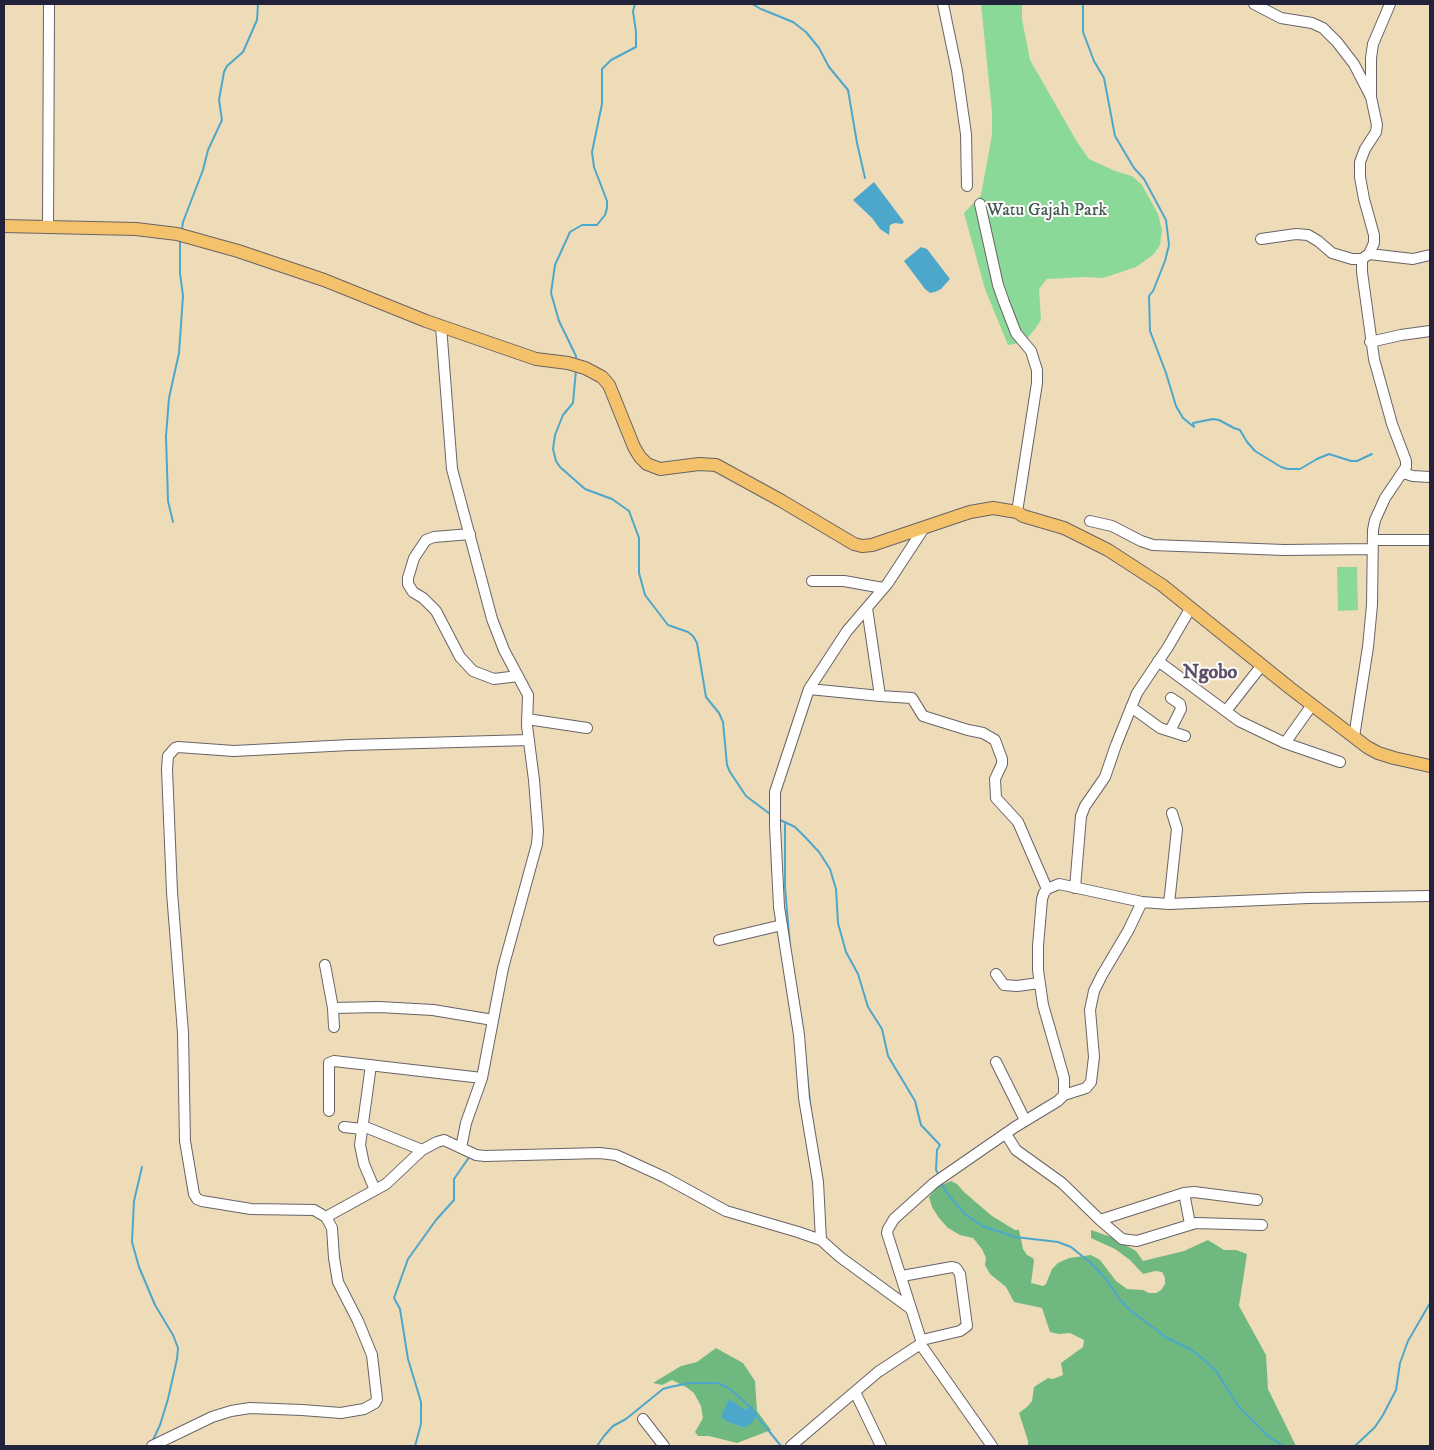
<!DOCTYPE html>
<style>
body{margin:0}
#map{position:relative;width:1434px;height:1450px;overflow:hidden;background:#eedcb9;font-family:"IM FELL DW Pica",serif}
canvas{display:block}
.frame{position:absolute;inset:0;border:5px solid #22223b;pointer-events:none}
</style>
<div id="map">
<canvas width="1434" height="1450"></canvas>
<div class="frame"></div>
</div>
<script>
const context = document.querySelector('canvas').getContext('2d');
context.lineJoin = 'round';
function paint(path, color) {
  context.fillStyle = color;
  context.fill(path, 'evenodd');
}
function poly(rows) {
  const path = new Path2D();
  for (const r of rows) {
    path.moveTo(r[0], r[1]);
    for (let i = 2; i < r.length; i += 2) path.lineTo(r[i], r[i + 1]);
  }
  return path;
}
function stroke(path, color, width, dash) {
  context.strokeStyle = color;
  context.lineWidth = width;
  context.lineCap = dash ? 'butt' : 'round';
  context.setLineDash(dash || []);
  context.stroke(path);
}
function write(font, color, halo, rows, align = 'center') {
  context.font = font + ' "IM FELL DW Pica",serif';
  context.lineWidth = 4;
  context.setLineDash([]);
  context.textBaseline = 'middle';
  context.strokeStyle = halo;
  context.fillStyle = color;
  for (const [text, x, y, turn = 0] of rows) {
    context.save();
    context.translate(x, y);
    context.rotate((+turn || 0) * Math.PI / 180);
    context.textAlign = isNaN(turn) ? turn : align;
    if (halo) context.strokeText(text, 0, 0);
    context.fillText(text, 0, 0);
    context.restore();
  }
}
paint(poly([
 [981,4,1022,4,1022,19,1030,60,1077,142,1089,159,1115,171,1132,176,1142,185,1158,214,1162,230,1160,245,1154,254,1136,267,1103,278,1085,277,1047,279,1039,289,1041,320,1035,329,1026,340,1020,343,1008,345,985,289,964,213,981,195,992,135,992,112],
 [1337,567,1357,567,1358,610,1338,611]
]), '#8ad998');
paint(poly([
 [951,1181,957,1184,964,1192,992,1216,1015,1230,1019,1230,1023,1249,1027,1255,1033,1258,1034,1261,1031,1283,1043,1286,1046,1284,1052,1269,1058,1263,1069,1258,1091,1255,1100,1260,1116,1281,1127,1289,1143,1290,1149,1293,1156,1293,1161,1290,1165,1284,1165,1278,1162,1272,1155,1271,1143,1274,1130,1260,1115,1249,1091,1238,1091,1230,1111,1237,1136,1251,1143,1261,1184,1251,1208,1240,1224,1250,1236,1250,1247,1254,1239,1306,1266,1355,1268,1389,1296,1446,1028,1446,1028,1441,1019,1413,1027,1407,1032,1401,1034,1387,1048,1378,1053,1379,1063,1375,1061,1363,1083,1347,1084,1340,1070,1333,1059,1334,1050,1332,1042,1308,1014,1302,1006,1287,990,1274,985,1265,986,1258,982,1249,973,1238,960,1235,948,1228,939,1218,932,1207,929,1197,937,1187],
 [716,1348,743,1363,755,1381,757,1411,771,1430,737,1443,709,1436,698,1436,695,1432,703,1418,701,1406,694,1393,686,1387,672,1380,662,1385,653,1383,681,1366,697,1362],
 [729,1400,746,1410,745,1428,730,1423]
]), '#6fb980');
paint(poly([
 [874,182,904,222,902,224,895,223,890,225,889,235,880,229,872,218,853,200],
 [921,247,927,249,950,279,941,289,935,292,930,293,925,289,904,261],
 [729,1399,746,1410,747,1408,752,1406,757,1414,753,1422,745,1428,730,1423,721,1417]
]), '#4da7ca');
stroke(poly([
 [752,4,761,9,793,22,806,32,819,48,829,67,848,90,857,143,865,178],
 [1083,4,1083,32,1094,61,1104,78,1115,136,1134,168,1144,179,1166,220,1169,245,1165,261,1153,291,1149,296,1150,331,1166,373,1176,406,1183,418,1194,427,1193,423,1213,419,1219,420,1234,428,1240,430,1247,442,1255,451,1281,467,1288,469,1300,469,1317,459,1329,454,1351,461,1357,461,1372,454],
 [182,229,183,222,203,170,208,150,222,120,219,100,224,72,227,66,243,52,257,20,258,4],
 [576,361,576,356,559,321,551,293,555,265,570,232,582,225,597,225,605,215,607,208,607,201,594,167,592,152,602,104,602,69,611,60,636,47,636,32,633,11,635,4],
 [576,370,573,403,563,415,555,435,553,449,556,461,560,467,585,489,612,499,629,511,639,538,639,573,645,595,668,625,688,632,693,636,697,643,706,697,719,713,723,722,727,765,730,772,746,796,770,814],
 [173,522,168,501,166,436,169,398,179,353,183,296,180,273,180,239],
 [778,819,795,827,806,838,819,852,830,869,836,889,838,923,846,952,858,974,868,1007,882,1029,888,1056,915,1101,921,1125,940,1145,937,1150,936,1170,939,1175],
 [785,824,785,887,790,946],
 [801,1015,811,1112],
 [818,1154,822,1179],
 [142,1167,134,1201,132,1242,139,1267,155,1305,173,1335,178,1348,177,1359,168,1399,160,1425,152,1442],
 [941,1182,946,1192,965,1214,982,1226,1015,1237,1058,1242,1071,1247,1092,1264,1106,1279,1121,1301,1131,1311,1167,1338,1190,1349,1207,1362,1216,1371,1239,1407,1269,1437,1283,1446],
 [756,1415,781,1446],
 [415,1446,421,1424,421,1402,408,1359,400,1309,394,1298,408,1259,436,1220,454,1200,454,1179,470,1156],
 [597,1446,604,1436,613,1426,626,1419,663,1389,670,1387,690,1383,718,1383,730,1389,750,1407],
 [1355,1446,1375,1427,1383,1415,1396,1390,1400,1363,1408,1341,1430,1303]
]), '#4da7ca', 2);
const minor = poly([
 [943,4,957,71,966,134,967,186],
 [1254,4,1281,18,1312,23,1323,28,1337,42,1354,64,1371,97],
 [980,204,998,285,1004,302,1016,333,1031,351,1037,370,1037,383,1017,512],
 [48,228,49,4],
 [1261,239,1296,234,1308,235,1318,241,1332,253,1352,259,1362,259],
 [1369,254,1413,259,1430,255],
 [441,326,452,469,492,619,504,650,528,695,527,726,534,780,538,831,537,844,503,968,482,1078,466,1123,461,1148,476,1155,485,1156,600,1153,616,1155,664,1177,726,1211,798,1232,821,1240,840,1257,911,1309],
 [1370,342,1401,335,1430,331],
 [1403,473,1413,476,1430,477],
 [1090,521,1112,526,1141,541,1153,545,1284,550,1372,549],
 [470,534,434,537,426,540,414,558,408,578,408,584,413,592,423,598,436,611,460,657,473,671,494,679,518,676],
 [1373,540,1428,540],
 [812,581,844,581,883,588],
 [867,608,880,696,912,698,923,716,968,730,983,733,995,740,1002,759,1002,764,995,779,996,798,1018,822,1047,889],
 [1158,661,1239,721,1285,743,1340,762],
 [809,689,880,696],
 [1131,707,1160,728,1185,736],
 [1226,711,1262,665],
 [527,719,587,728],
 [1170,731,1181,709,1180,704,1171,698],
 [1354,737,1368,647,1372,605,1373,530,1375,520,1385,498,1406,467,1406,461,1392,424,1374,359,1362,272,1362,259,1369,254,1374,243,1374,235,1364,199,1360,177,1360,162,1365,149,1376,132,1377,125,1371,97,1371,58,1373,44,1390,4],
 [1285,743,1312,705],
 [1075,888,1081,816,1085,806,1105,777,1116,745,1137,693,1168,647,1190,609],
 [1169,904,1177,829,1172,813],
 [719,940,782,925],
 [325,965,333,1008,379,1007,433,1010,493,1020],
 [996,974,1004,985,1017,986,1039,983],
 [333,1008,334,1027],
 [996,1062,1025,1120],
 [371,1065,360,1145,364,1164,375,1190],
 [1064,1095,1086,1088,1091,1082,1094,1057,1090,1010,1094,991,1102,975,1128,931,1142,902],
 [329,1111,329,1063,334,1061,482,1078],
 [363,1126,422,1150],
 [344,1127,362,1129],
 [1006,1134,1016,1150,1062,1183,1100,1220,1122,1239,1137,1241,1196,1223,1262,1225],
 [1184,1193,1190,1224],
 [326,1217,386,1184,422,1150,437,1142,444,1140,461,1148],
 [1100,1220,1184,1193,1194,1192,1257,1200],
 [821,1240,818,1182,804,1098,799,1035,779,907,775,826,775,792,809,689,847,631,888,583,924,528],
 [902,1276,952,1267,956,1268,960,1274,967,1326,960,1331,922,1340],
 [921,1345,992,1446],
 [855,1392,881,1446],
 [643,1419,664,1446],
 [152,1446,212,1417,231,1411,250,1408,302,1410,341,1413,364,1409,375,1403,377,1399,372,1355,358,1321,338,1282,334,1258,332,1228,326,1217,314,1210,251,1209,202,1201,197,1199,194,1194,185,1141,183,1033,172,892,167,769,168,756,175,748,178,747,234,751,350,745,529,740],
 [791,1446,878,1372,922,1343,887,1233,888,1229,894,1219,934,1183,1015,1127,1058,1101,1064,1095,1064,1078,1043,1005,1038,970,1038,946,1042,899,1044,893,1047,889,1059,884,1142,902,1169,904,1308,898,1430,896]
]);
const major = poly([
 [4,226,136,229,177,234,238,251,324,280,426,321,536,359,568,363,585,368,602,377,609,385,634,447,640,457,647,464,660,469,699,464,716,465,780,500,854,544,862,546,872,545,970,512,993,508,1017,512,1023,516,1064,528,1108,550,1162,585,1290,688,1367,747,1378,753,1394,758,1430,766]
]);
stroke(minor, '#696367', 12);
stroke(major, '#696367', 14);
stroke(minor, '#fff', 10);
stroke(major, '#f4c26a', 12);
write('18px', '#415957', '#fdfcf7', [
 ["Watu Gajah Park",1047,211]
]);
write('bold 20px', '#5e4f6a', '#fdfcf7', [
 ["Ngobo",1210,674]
]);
</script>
